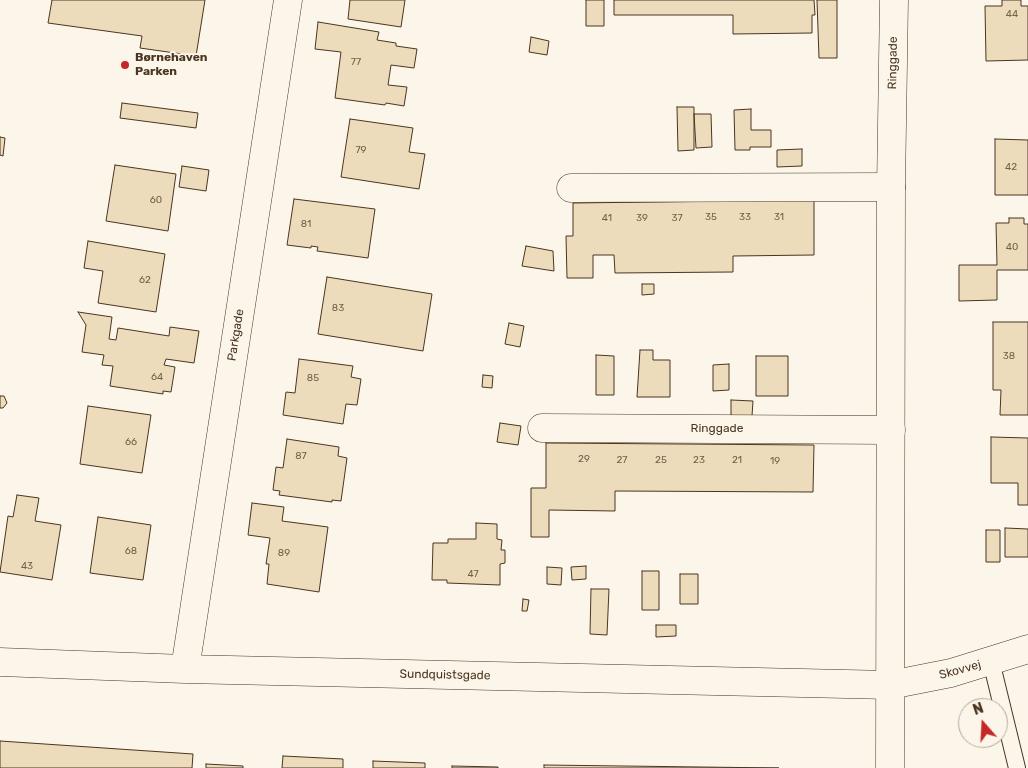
<!DOCTYPE html>
<meta charset="utf-8">
<style>
body{margin:0}
#map{position:relative;width:1028px;height:768px;overflow:hidden;background:#fbf6e9;font-family:Rubik,sans-serif}
canvas{display:block}
.north{position:absolute;left:958px;top:698px;width:50px;height:50px;box-sizing:border-box;background:#fbf6e9;border:1px solid #b4a999;border-radius:50%;rotate:341deg;font-size:14px;font-weight:700;line-height:20px;text-align:center;color:#4a3520}
.north::after{content:'';display:block;margin:auto;width:18px;height:22px;background:#c62828;clip-path:polygon(50% 0,100% 100%,50% 72%,0 100%)}
</style>
<div id="map">
<canvas width="1028" height="768"></canvas>
<div class="north">N</div>
</div>
<script>
const context = document.querySelector('canvas').getContext('2d');
context.lineJoin = 'round';
function paint(path, color) {
  context.fillStyle = color;
  context.fill(path, 'evenodd');
}
function poly(rows) {
  const path = new Path2D();
  for (const r of rows) {
    path.moveTo(r[0], r[1]);
    for (let i = 2; i < r.length; i += 2) path.lineTo(r[i], r[i + 1]);
  }
  return path;
}
function stroke(path, color, width, dash) {
  context.strokeStyle = color;
  context.lineWidth = width;
  context.lineCap = dash ? 'butt' : 'round';
  context.setLineDash(dash || []);
  context.stroke(path);
}
function write(font, color, halo, rows, align = 'center') {
  context.font = font + ' Rubik,sans-serif';
  context.lineWidth = 4;
  context.setLineDash([]);
  context.textBaseline = 'middle';
  context.strokeStyle = halo;
  context.fillStyle = color;
  for (const [text, x, y, turn = 0] of rows) {
    context.save();
    context.translate(x, y);
    context.rotate((+turn || 0) * Math.PI / 180);
    context.textAlign = isNaN(turn) ? turn : align;
    if (halo) context.strokeText(text, 0, 0);
    context.fillText(text, 0, 0);
    context.restore();
  }
}
const building = poly([
 [52,0,205,0,196,56,140,48,142,36,48,23,52,0],
 [350,0,405,0,401,27,348,19,350,0],
 [586,0,604,0,604,26,586,26,586,0],
 [614,0,814,0,815,15,812,15,812,33,733,34,733,15,614,15,614,0],
 [817,0,837,0,837,58,819,58,817,0],
 [1002,0,1021,0,1021,6,1028,6,1028,60,986,61,985,6,1002,6,1002,0],
 [318,22,379,32,377,40,396,43,396,46,417,49,414,68,391,65,388,85,407,87,404,106,386,103,385,105,335,98,341,52,315,49,318,22],
 [531,37,549,41,547,55,529,52,531,37],
 [122,103,198,113,196,128,120,118,122,103],
 [677,107,694,107,694,150,678,151,677,107],
 [751,109,751,130,771,130,771,147,750,147,750,150,735,150,734,110,751,109],
 [694,114,711,114,712,147,696,148,694,114],
 [350,119,413,128,409,152,425,154,419,189,341,177,350,119],
 [0,137,5,138,3,156,0,155,0,137],
 [995,139,1028,140,1028,195,995,195,995,139],
 [802,149,802,166,777,167,777,150,802,149],
 [115,165,176,174,168,231,106,221,115,165],
 [182,166,209,170,206,191,179,187,182,166],
 [294,199,375,209,368,258,317,251,318,247,311,246,311,248,287,245,294,199],
 [814,200,814,255,733,256,733,272,615,273,614,255,593,255,593,278,567,278,566,236,573,236,573,203,814,200],
 [1009,218,1024,218,1024,224,1028,224,1028,270,997,270,997,300,959,301,959,265,997,265,996,223,1009,223,1009,218],
 [88,241,165,254,156,312,98,303,103,271,84,268,88,241],
 [526,246,553,251,554,271,522,266,526,246],
 [327,277,432,294,423,351,318,334,327,277],
 [642,284,654,284,654,294,642,295,642,284],
 [78,312,112,317,109,339,116,340,118,328,169,336,170,327,199,331,194,363,166,359,164,365,175,367,171,392,163,391,163,394,110,386,113,366,102,365,104,355,82,352,86,325,78,312],
 [993,322,1028,322,1028,415,1000,415,1001,390,993,390,993,322],
 [509,323,524,326,520,347,505,344,509,323],
 [640,350,653,350,653,360,670,360,670,397,637,397,640,350],
 [596,355,614,356,614,395,596,395,596,355],
 [756,356,788,356,788,396,756,396,756,356],
 [299,359,353,366,351,377,361,379,357,405,346,404,343,424,283,415,286,392,295,393,299,359],
 [729,364,729,390,713,391,713,365,729,364],
 [483,375,493,376,492,388,482,387,483,375],
 [0,396,4,396,7,403,3,408,0,408,0,396],
 [731,400,753,401,752,416,731,416,731,400],
 [88,406,151,415,142,473,80,464,88,406],
 [500,423,521,426,518,445,497,442,500,423],
 [991,437,1028,438,1028,505,1018,505,1018,483,991,483,991,437],
 [287,439,339,447,338,456,347,458,341,501,332,500,332,502,279,495,280,491,273,490,276,467,283,468,287,439],
 [546,443,814,445,813,492,615,491,615,511,549,510,549,537,531,537,531,488,546,488,546,443],
 [17,495,39,498,35,521,61,525,52,580,0,572,8,516,13,517,17,495],
 [252,503,284,507,282,521,328,527,319,592,267,584,269,564,266,564,270,538,248,535,252,503],
 [98,517,151,525,143,580,90,573,98,517],
 [476,523,497,524,497,539,502,540,501,550,505,550,505,563,500,564,500,585,447,583,447,580,432,580,433,543,448,543,448,539,476,539,476,523],
 [1005,528,1028,529,1028,557,1005,557,1005,528],
 [986,530,1000,530,1000,562,986,562,986,530],
 [586,566,586,579,572,580,571,567,586,566],
 [547,567,562,568,561,585,547,584,547,567],
 [642,571,659,571,659,610,642,610,642,571],
 [680,574,698,574,698,604,680,604,680,574],
 [591,589,609,589,607,635,590,634,591,589],
 [523,599,529,600,527,611,522,611,523,599],
 [656,625,676,625,676,636,656,637,656,625],
 [0,741,193,754,192,768,0,768,0,741],
 [283,756,343,759,343,768,282,768,283,756],
 [373,761,425,763,425,768,373,768,373,761],
 [206,764,243,766,243,768,206,768,206,764],
 [544,765,779,768,544,768,544,765],
 [452,766,498,767,498,768,452,768,452,766]
]);
paint(building, '#ecdcbc');
stroke(building, '#4a3520', 1);
const service = poly([
 [991,661,1017,768]
]);
const minor = poly([
 [571,188,891,187],
 [542,428,891,430],
 [0,662,185,669,890,685,951,673,1028,649],
 [185,669,288,0]
]);
const tertiary = poly([
 [890,768,891,187,894,0]
]);
stroke(service, '#4a3520', 18);
stroke(minor, '#4a3520', 29);
stroke(tertiary, '#4a3520', 29);
stroke(service, '#fbf6e9', 16);
stroke(minor, '#fbf6e9', 28);
stroke(tertiary, '#fbf6e9', 28);
for (const [x, y, r, color] of [
 [125,65,5,"#c62828"]
]) {
  const dot = new Path2D();
  dot.arc(x, y, r, 0, 2 * Math.PI);
  context.fillStyle = color;
  context.fill(dot);
  stroke(dot, '#fbf6e9', 2);
}
write('10px', '#725f47', null, [
 ["44",1012,14],
 ["77",356,62],
 ["79",361,150],
 ["42",1011,167],
 ["60",156,200],
 ["35",711,217],
 ["33",745,217],
 ["31",779,217],
 ["41",607,218],
 ["39",642,218],
 ["37",677,218],
 ["81",306,224],
 ["40",1012,247],
 ["62",145,280],
 ["83",338,308],
 ["38",1009,356],
 ["64",157,377],
 ["85",313,378],
 ["66",131,442],
 ["87",301,456],
 ["29",584,459],
 ["27",622,460],
 ["25",661,460],
 ["23",699,460],
 ["21",737,460],
 ["19",775,461],
 ["68",131,551],
 ["89",284,553],
 ["43",27,566],
 ["47",473,574]
]);
write('bold 12px', '#4a3520', '#fbf6e9', [
 ["Børnehaven",135,58],
 ["Parken",135,72]
], 'left');
write('12px', '#4a3520', '#fbf6e9', [
 ["Ringgade",893,63,-89],
 ["Parkgade",236,335,-81],
 ["Ringgade",717,429],
 ["Skovvej",960,670,-15],
 ["Sundquistsgade",445,675,1]
]);
</script>
